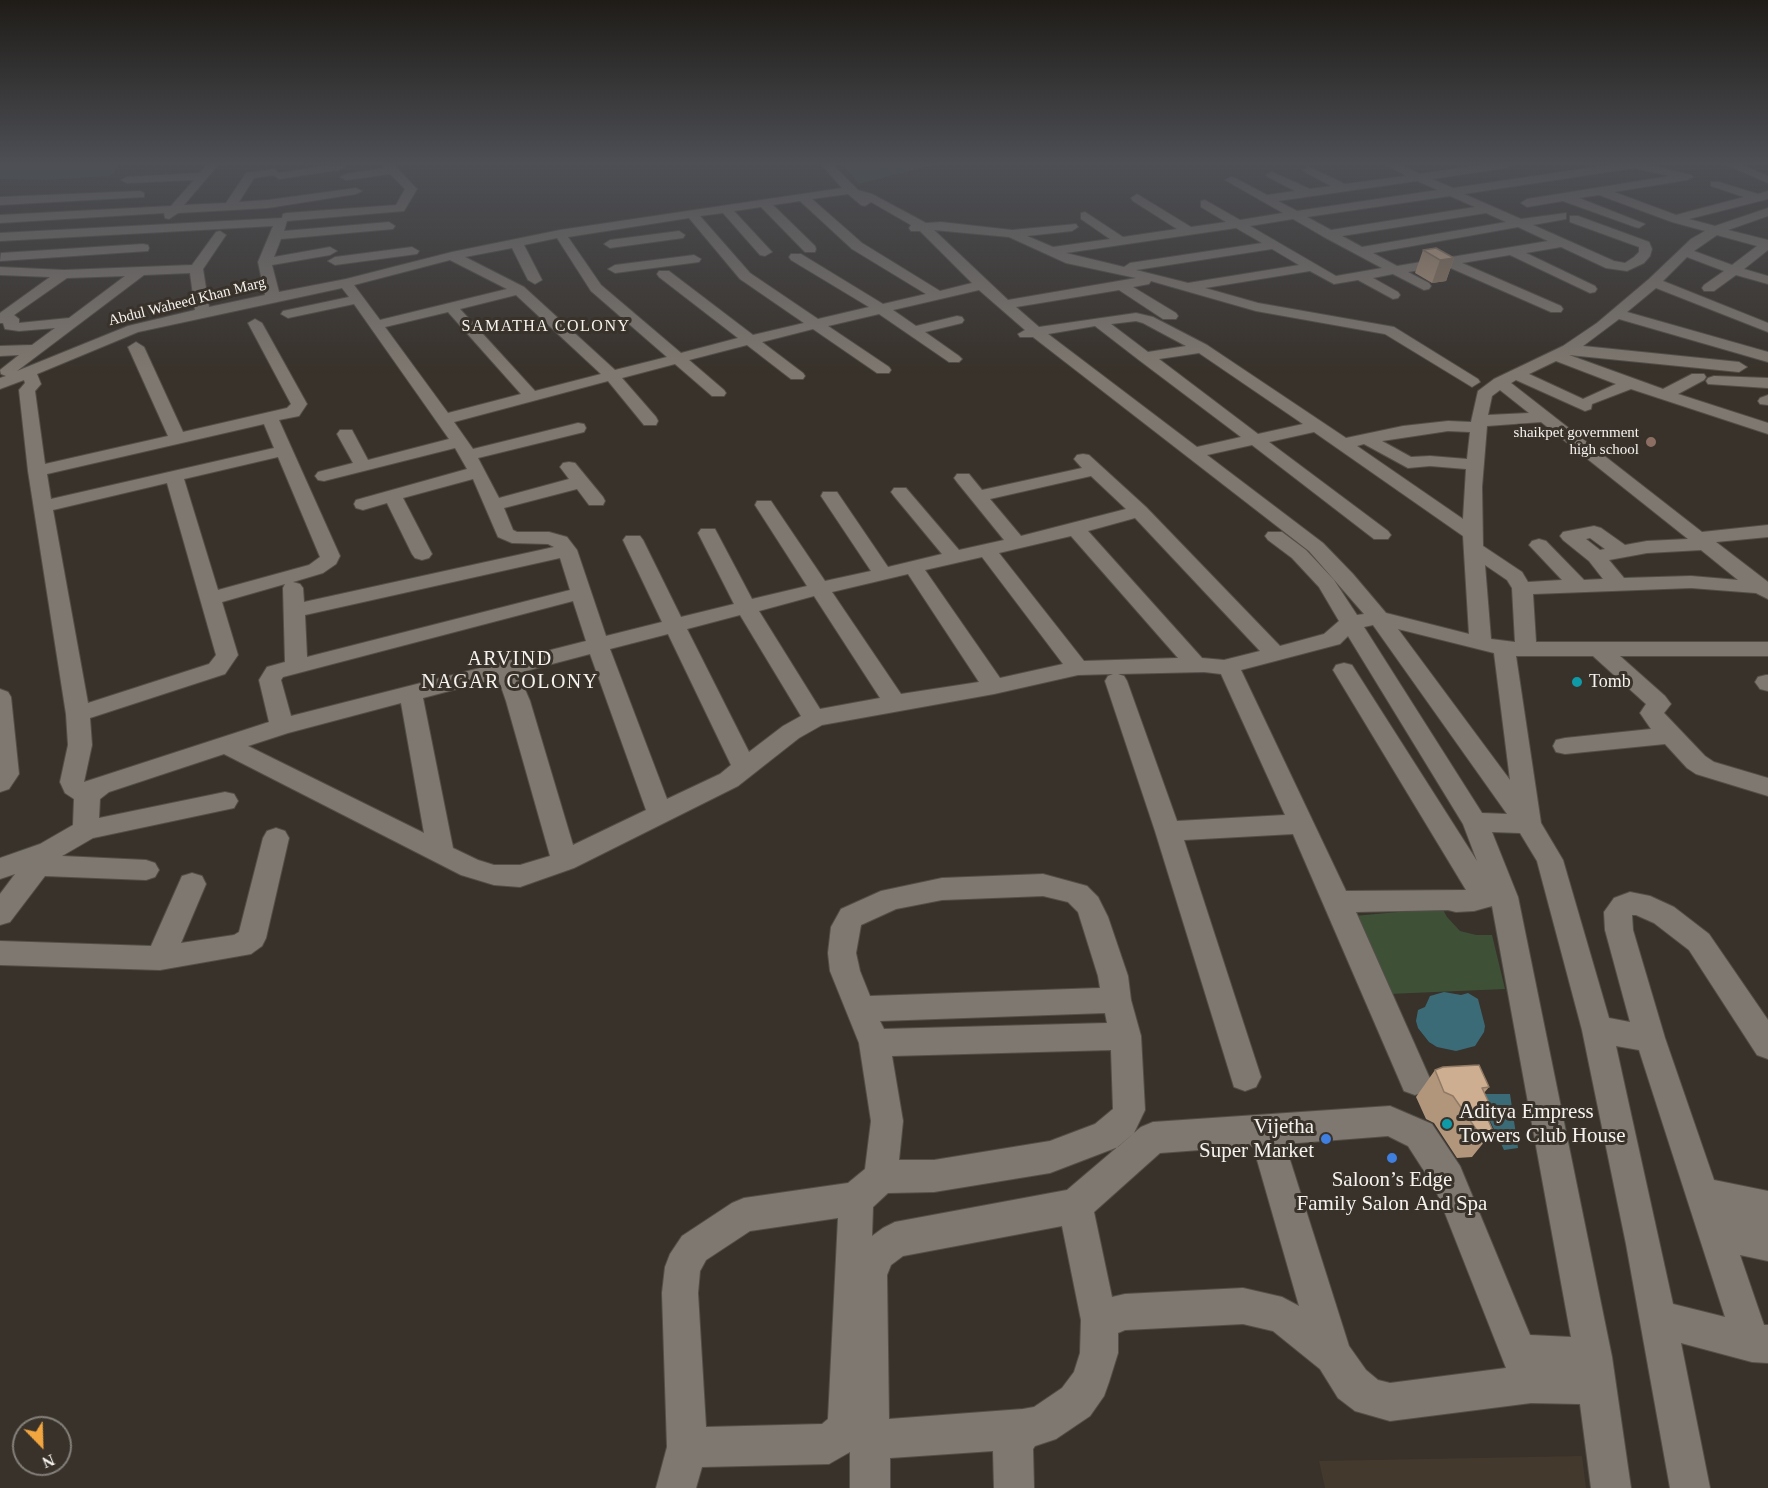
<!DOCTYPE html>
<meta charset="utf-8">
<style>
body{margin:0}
#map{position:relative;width:1768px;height:1488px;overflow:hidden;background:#38322b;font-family:"Times New Roman",serif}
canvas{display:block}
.north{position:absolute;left:12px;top:1416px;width:60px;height:60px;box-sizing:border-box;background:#38322b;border:2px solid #847f79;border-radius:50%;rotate:157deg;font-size:16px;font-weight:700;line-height:24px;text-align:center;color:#f6f2ed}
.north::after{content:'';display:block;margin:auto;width:21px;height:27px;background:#f1a63f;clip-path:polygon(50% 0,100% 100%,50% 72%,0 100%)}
</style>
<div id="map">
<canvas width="1768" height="1488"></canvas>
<div class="north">N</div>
</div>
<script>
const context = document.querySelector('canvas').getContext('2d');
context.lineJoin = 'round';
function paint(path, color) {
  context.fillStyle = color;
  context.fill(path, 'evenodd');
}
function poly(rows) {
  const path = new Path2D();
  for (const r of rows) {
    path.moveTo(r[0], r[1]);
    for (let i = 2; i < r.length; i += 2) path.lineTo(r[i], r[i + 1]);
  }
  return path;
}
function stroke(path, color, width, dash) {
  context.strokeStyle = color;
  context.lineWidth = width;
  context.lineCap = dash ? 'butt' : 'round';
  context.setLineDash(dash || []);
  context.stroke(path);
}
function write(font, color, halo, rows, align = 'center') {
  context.font = font + ' "Times New Roman",serif';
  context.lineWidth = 6;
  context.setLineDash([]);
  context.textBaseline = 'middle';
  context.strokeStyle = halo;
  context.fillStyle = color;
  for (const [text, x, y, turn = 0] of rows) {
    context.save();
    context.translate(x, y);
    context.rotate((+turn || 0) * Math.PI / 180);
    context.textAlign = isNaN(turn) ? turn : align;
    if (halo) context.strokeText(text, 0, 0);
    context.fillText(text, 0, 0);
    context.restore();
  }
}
paint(poly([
 [1582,1456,1586,1488,1325,1488,1319,1461]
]), '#44392d');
paint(poly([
 [0,165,119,165,111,176,45,180,0,179],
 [843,165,932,165,859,184],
 [1442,908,1447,917,1460,931,1476,935,1492,935,1505,989,1388,994,1354,916]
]), '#3e5137');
paint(poly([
 [1444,992,1461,995,1468,993,1478,999,1485,1026,1484,1032,1475,1046,1456,1051,1437,1047,1429,1042,1418,1028,1416,1021,1418,1010,1425,1007,1430,996],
 [1477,1094,1510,1094,1518,1148,1504,1150]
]), '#3c6b78');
const minor = poly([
 [207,165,218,165,184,205,226,203,246,173,274,169,279,173,329,165,345,167,339,170,279,179,274,175,254,178,239,202,268,200,356,188,362,191,356,194,268,208,178,213,169,219,165,218,164,213,0,223,0,215,171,206,194,180,127,183,121,180,127,177,200,173,207,165],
 [383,165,394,165,417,189,404,211,287,221,284,231,389,222,395,226,393,229,281,239,274,257,330,247,337,251,330,255,272,265,279,292,346,279,452,252,560,230,842,188,822,165,833,165,858,190,872,194,926,223,941,222,1012,230,1076,224,1078,227,1072,231,1027,236,1053,247,1110,239,1081,219,1081,213,1085,212,1123,237,1177,229,1133,201,1131,198,1137,194,1191,227,1226,222,1201,207,1201,201,1205,200,1240,220,1283,213,1225,180,1231,177,1235,178,1267,195,1295,191,1268,177,1266,175,1272,172,1310,189,1331,186,1305,172,1303,170,1309,167,1345,184,1406,176,1387,165,1401,165,1420,174,1481,165,1511,165,1506,168,1432,179,1453,188,1609,165,1650,165,1691,175,1693,177,1687,180,1614,192,1676,215,1744,197,1711,186,1711,182,1719,182,1758,194,1768,191,1768,199,1689,219,1715,226,1768,208,1768,216,1728,230,1768,240,1768,250,1744,269,1768,276,1768,284,1736,275,1714,291,1704,291,1702,288,1704,285,1724,271,1687,257,1663,281,1768,323,1768,332,1656,288,1627,312,1768,352,1768,362,1619,319,1583,346,1739,362,1747,367,1739,372,1569,355,1663,389,1692,374,1704,374,1706,377,1704,380,1678,394,1768,423,1768,434,1631,389,1592,404,1591,409,1585,411,1516,380,1511,383,1702,532,1768,525,1768,537,1716,542,1768,582,1768,599,1756,593,1691,588,1533,594,1536,642,1768,642,1768,656,1620,656,1665,696,1671,704,1664,713,1705,756,1714,762,1768,778,1768,796,1696,774,1687,768,1665,744,1565,754,1556,752,1553,746,1556,740,1565,738,1651,729,1640,713,1646,704,1593,656,1516,656,1541,823,1563,860,1609,1018,1630,1022,1605,930,1604,912,1614,898,1630,892,1650,896,1674,907,1709,934,1768,1020,1768,1059,1757,1055,1689,950,1654,923,1636,915,1632,915,1633,930,1665,1038,1714,1180,1768,1191,1768,1225,1727,1216,1768,1225,1768,1261,1740,1255,1764,1325,1768,1325,1768,1363,1752,1362,1681,1343,1710,1488,1670,1488,1626,1244,1582,1030,1537,861,1520,833,1492,832,1518,897,1612,1357,1631,1488,1591,1488,1580,1404,1531,1403,1390,1421,1355,1411,1338,1398,1320,1369,1273,1331,1243,1324,1125,1330,1118,1333,1118,1353,1109,1382,1104,1396,1090,1416,1056,1439,1035,1446,1033,1449,1034,1488,994,1488,993,1451,890,1458,890,1488,850,1488,850,1452,829,1464,702,1467,696,1488,656,1488,667,1447,662,1293,665,1267,670,1254,682,1236,732,1203,744,1198,848,1183,865,1169,871,1121,859,1043,830,971,828,953,831,927,841,909,881,891,942,878,1043,874,1087,886,1098,897,1108,917,1128,976,1131,1000,1141,1036,1145,1110,1134,1133,1118,1147,1050,1173,934,1192,888,1193,873,1207,872,1236,883,1228,895,1222,1067,1190,1141,1127,1153,1122,1390,1106,1432,1124,1460,1166,1530,1335,1571,1337,1492,906,1474,911,1456,912,1448,910,1356,912,1431,1081,1426,1091,1415,1095,1404,1091,1293,834,1184,840,1261,1077,1256,1087,1245,1091,1234,1087,1155,831,1105,681,1108,676,1113,674,1078,675,994,694,822,725,799,738,738,786,574,868,520,887,494,885,461,875,224,754,109,792,100,799,99,818,225,792,234,794,238,801,234,808,93,838,62,856,146,860,155,863,159,870,155,877,146,880,45,876,10,922,0,925,0,894,15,874,0,879,0,858,40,844,73,825,74,799,65,793,60,782,68,745,66,714,28,471,19,390,25,383,24,380,0,389,0,378,6,376,1,374,0,370,19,355,0,356,0,346,32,345,55,328,19,331,5,329,3,323,0,323,0,313,50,277,0,275,0,267,64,270,192,265,216,232,220,231,226,235,203,269,209,307,265,295,258,262,273,226,0,241,0,233,282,218,283,214,287,213,396,205,405,189,390,174,346,180,340,177,346,174,385,168,383,165],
 [1634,168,1670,176,1527,199,1521,203,1527,207,1563,201,1635,227,1639,228,1645,224,1579,198,1599,195,1672,222,1705,231,1691,239,1649,279,1597,323,1563,346,1494,379,1478,391,1471,422,1448,421,1403,426,1346,438,1207,345,1153,317,1136,313,1039,327,1016,307,1119,290,1163,319,1176,319,1178,316,1176,313,1133,287,1149,284,1151,281,1256,311,1385,334,1472,387,1480,382,1478,379,1394,327,1258,303,1205,288,1310,271,1334,284,1358,280,1393,299,1398,298,1400,295,1398,292,1373,278,1393,274,1424,290,1429,289,1431,286,1429,283,1408,272,1446,266,1551,312,1561,312,1563,309,1561,306,1462,263,1510,255,1590,293,1595,292,1597,289,1595,286,1526,253,1561,247,1606,268,1627,271,1644,263,1650,256,1652,249,1649,242,1578,216,1570,216,1570,222,1639,247,1639,252,1634,257,1625,263,1614,261,1533,225,1566,219,1566,213,1521,219,1464,194,1634,168],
 [1417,181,1438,190,1297,211,1278,201,1417,181],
 [848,194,861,205,865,206,871,202,911,225,909,228,911,231,920,231,972,283,940,291,862,243,812,199,848,194],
 [1450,196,1475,207,1331,230,1307,217,1450,196],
 [800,201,852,249,926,294,883,304,801,254,791,254,789,257,791,260,869,307,818,319,750,273,700,216,723,213,760,255,765,256,772,252,734,211,761,207,805,252,815,252,816,249,815,246,773,205,800,201],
 [1486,213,1506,222,1362,247,1342,236,1486,213],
 [689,218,740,279,804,323,753,335,669,271,659,271,657,274,659,277,738,338,681,353,601,285,568,237,689,218],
 [1293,219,1324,237,1382,268,1336,276,1250,226,1293,219],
 [1518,227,1548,241,1397,266,1373,253,1518,227],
 [1236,228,1262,243,1130,263,1124,267,1066,253,1236,228],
 [934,230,1009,237,1066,263,1136,278,1008,300,934,230],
 [1717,235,1757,246,1732,265,1694,251,1717,235],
 [557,238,591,291,667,357,615,370,524,287,465,257,512,248,528,280,535,284,542,280,524,245,557,238],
 [1272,249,1299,265,1188,283,1136,270,1272,249],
 [450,260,507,289,380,320,354,285,450,260],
 [190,273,195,310,128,326,17,371,144,275,190,273],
 [125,276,69,318,19,323,19,319,14,315,67,278,125,276],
 [342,288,349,297,283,311,281,314,288,318,354,304,449,439,368,460,352,430,340,430,337,434,353,463,318,472,315,476,318,480,324,481,455,448,467,469,356,500,354,504,356,508,363,510,387,503,412,554,415,558,422,560,429,558,432,554,403,498,473,479,498,537,512,543,548,544,554,547,304,602,303,588,300,584,293,582,323,573,336,564,340,556,279,420,299,416,307,404,262,323,255,319,248,323,291,404,287,408,183,432,144,347,136,342,128,347,168,436,45,464,35,391,41,384,37,374,138,332,342,288],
 [979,290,1025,330,1018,334,1020,337,1033,337,1309,551,1364,614,1357,615,1334,580,1306,550,1282,532,1268,532,1265,536,1268,540,1292,558,1319,587,1339,621,1324,634,1280,646,1146,507,1089,455,1083,454,1077,455,1074,459,1082,468,982,490,969,474,957,474,954,478,957,482,1004,540,959,550,906,488,894,488,891,492,894,496,942,554,888,567,837,492,823,492,821,496,871,571,825,581,771,501,757,501,755,505,807,586,752,599,715,529,701,529,698,533,734,604,681,617,643,540,640,536,626,536,623,540,662,622,606,636,577,550,567,537,549,532,517,532,513,530,504,508,577,489,589,505,603,505,605,501,603,497,575,463,569,462,563,463,560,467,569,479,499,498,478,458,584,432,586,428,584,424,578,423,473,449,454,422,608,381,644,425,656,425,658,421,656,417,622,378,675,364,712,396,724,396,726,393,724,390,689,360,747,345,791,379,803,379,805,376,803,373,762,342,813,329,877,373,889,373,891,370,889,367,828,326,879,314,949,362,959,362,962,359,959,356,925,332,962,323,964,320,962,317,957,316,916,326,893,310,979,290],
 [516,295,601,374,535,391,460,309,516,295],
 [448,312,521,394,448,413,385,327,448,312],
 [1136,321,1143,323,1186,346,1148,352,1111,324,1136,321],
 [1095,326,1139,360,1241,437,1197,447,1048,334,1095,326],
 [1199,353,1303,424,1258,434,1159,359,1199,353],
 [1556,361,1616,384,1583,399,1529,374,1556,361],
 [1500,390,1529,413,1488,415,1492,396,1500,390],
 [1541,422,1688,539,1647,541,1625,545,1601,528,1594,526,1563,532,1560,536,1563,540,1589,561,1603,579,1584,580,1546,541,1539,539,1532,541,1529,545,1562,580,1528,582,1522,572,1483,546,1482,487,1487,426,1541,422],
 [264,424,274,448,51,499,47,474,264,424],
 [1448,431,1470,432,1467,459,1430,456,1411,457,1382,441,1448,431],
 [1314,432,1463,536,1469,634,1386,613,1353,574,1323,543,1207,455,1252,445,1374,539,1388,539,1391,535,1388,531,1269,442,1314,432],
 [1364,444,1408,468,1430,466,1466,469,1463,519,1357,446,1364,444],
 [278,457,320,557,309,565,218,590,184,479,278,457],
 [1091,476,1126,509,1021,536,990,499,1091,476],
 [167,483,216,655,209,664,88,703,53,510,167,483],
 [1135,518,1260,651,1224,660,1202,658,1088,531,1135,518],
 [1071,536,1178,658,1084,661,999,553,1071,536],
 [1590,538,1605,549,1600,550,1586,539,1590,538],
 [1701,550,1738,580,1691,576,1624,578,1609,560,1647,553,1701,550],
 [982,557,1063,664,1000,678,925,570,982,557],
 [560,558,570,590,307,657,305,615,560,558],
 [1485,565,1507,580,1512,588,1515,642,1491,639,1485,565],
 [908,574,979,682,901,694,832,592,908,574],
 [285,584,283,588,285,662,267,667,259,680,269,722,84,782,92,745,90,718,225,674,238,655,222,602,285,584],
 [814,596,880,698,820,709,759,611,814,596],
 [573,601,586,641,291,716,281,680,283,677,573,601],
 [740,615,801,716,783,726,749,752,687,629,740,615],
 [1373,625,1507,814,1482,813,1364,627,1373,625],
 [1398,629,1494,653,1510,780,1398,629],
 [668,634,731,765,720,774,667,799,610,649,668,634],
 [1348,636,1463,824,1477,861,1352,665,1344,663,1336,665,1333,670,1466,890,1346,891,1241,670,1340,644,1348,636],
 [590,654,646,810,573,845,530,701,518,673,590,654],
 [1204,672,1221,674,1285,815,1177,821,1127,681,1124,676,1118,674,1204,672],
 [498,678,506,701,550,856,520,865,494,865,478,860,453,848,423,698,498,678],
 [401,703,424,833,248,746,288,733,401,703],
 [1043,896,1068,902,1078,912,1098,976,1100,988,870,996,860,971,856,953,861,925,896,909,942,900,1043,896],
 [1105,1013,1107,1023,884,1029,880,1021,1105,1013],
 [1616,1046,1639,1050,1725,1317,1673,1304,1616,1046],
 [1111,1050,1113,1109,1095,1124,1050,1141,934,1160,899,1160,903,1121,892,1056,1111,1050],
 [1388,1136,1408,1146,1435,1188,1506,1368,1390,1383,1378,1380,1366,1370,1349,1346,1285,1144,1388,1136],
 [1253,1146,1299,1306,1282,1297,1243,1288,1125,1294,1112,1297,1094,1212,1160,1153,1253,1146],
 [838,1218,828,1419,822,1424,706,1427,698,1293,700,1271,706,1260,750,1231,838,1218],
 [1062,1226,1081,1320,1080,1353,1074,1372,1062,1388,1034,1407,1023,1409,889,1419,887,1275,891,1265,903,1256,1062,1226],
 [1727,165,1742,165,1768,176,1768,183,1727,165],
 [140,191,144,193,144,197,0,205,0,197,140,191],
 [679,231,685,235,683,238,610,248,604,244,610,240,679,231],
 [143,244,148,245,149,248,148,251,0,261,1,253,143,244],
 [412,247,419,251,417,254,335,265,328,261,335,257,412,247],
 [694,255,701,259,699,262,615,273,608,269,615,265,694,255],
 [1714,376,1768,378,1768,388,1708,384,1706,381,1708,378,1714,376],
 [1768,395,1768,405,1760,404,1758,401,1760,398,1768,395],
 [1766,675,1768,675,1768,691,1760,689,1755,682,1758,677,1766,675],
 [0,689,8,692,11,697,19,774,9,789,0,792,0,689],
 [276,828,285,831,289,838,266,938,262,946,251,954,160,970,0,965,0,941,151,946,182,876,192,873,202,876,206,884,181,943,234,935,239,932,263,838,267,831,276,828]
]);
stroke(minor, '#534e47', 2);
paint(minor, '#7f7870');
paint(poly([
 [1423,250,1454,258,1446,281,1432,283,1415,273],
 [1435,1070,1489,1087,1484,1093,1491,1107,1486,1115,1493,1131,1472,1157,1457,1158,1434,1123,1426,1119,1416,1097]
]), '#b1967c');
paint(poly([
 [1454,258,1446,281,1432,283,1440,260]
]), '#907a65');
const building = poly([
 [1436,248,1454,258,1440,260,1423,250,1436,248],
 [1479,1065,1489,1087,1482,1088,1491,1107,1483,1108,1493,1131,1478,1132,1453,1096,1444,1092,1435,1070,1443,1067,1479,1065]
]);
paint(building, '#ceae90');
stroke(building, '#907a65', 1.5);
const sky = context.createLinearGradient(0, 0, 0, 373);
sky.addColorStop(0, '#1f1c18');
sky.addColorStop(0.44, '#4d4f55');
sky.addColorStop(1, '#4d4f5500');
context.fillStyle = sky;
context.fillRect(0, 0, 1768, 373);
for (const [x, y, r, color] of [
 [1651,442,6,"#8d6e63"],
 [1577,682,6,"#0f9aa8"],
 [1447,1124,6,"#0f9aa8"],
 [1326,1139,6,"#3f7fe0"],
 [1392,1158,6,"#3f7fe0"]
]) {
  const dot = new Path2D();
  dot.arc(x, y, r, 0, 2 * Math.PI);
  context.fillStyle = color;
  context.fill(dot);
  stroke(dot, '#38322b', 2);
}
write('15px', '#f6f2ed', '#38322b', [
 ["Abdul Waheed Khan Marg",187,302,-14]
]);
write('15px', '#f6f2ed', '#38322b', [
 ["shaikpet government",1639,433],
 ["high school",1639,450]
], 'right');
context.letterSpacing = '1.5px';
write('16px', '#f6f2ed', '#38322b', [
 ["SAMATHA COLONY",546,327]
]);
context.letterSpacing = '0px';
write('18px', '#f6f2ed', '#38322b', [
 ["Tomb",1589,682]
], 'left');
context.letterSpacing = '1.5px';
write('20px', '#f6f2ed', '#38322b', [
 ["ARVIND",510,660],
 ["NAGAR COLONY",510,683]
]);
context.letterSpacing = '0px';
write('21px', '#f6f2ed', '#38322b', [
 ["Aditya Empress",1459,1112],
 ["Towers Club House",1459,1136],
 ["Vijetha",1314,1127,"right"],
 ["Super Market",1314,1151,"right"],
 ["Saloon’s Edge",1392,1180,"center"],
 ["Family Salon And Spa",1392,1204,"center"]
], 'left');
</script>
